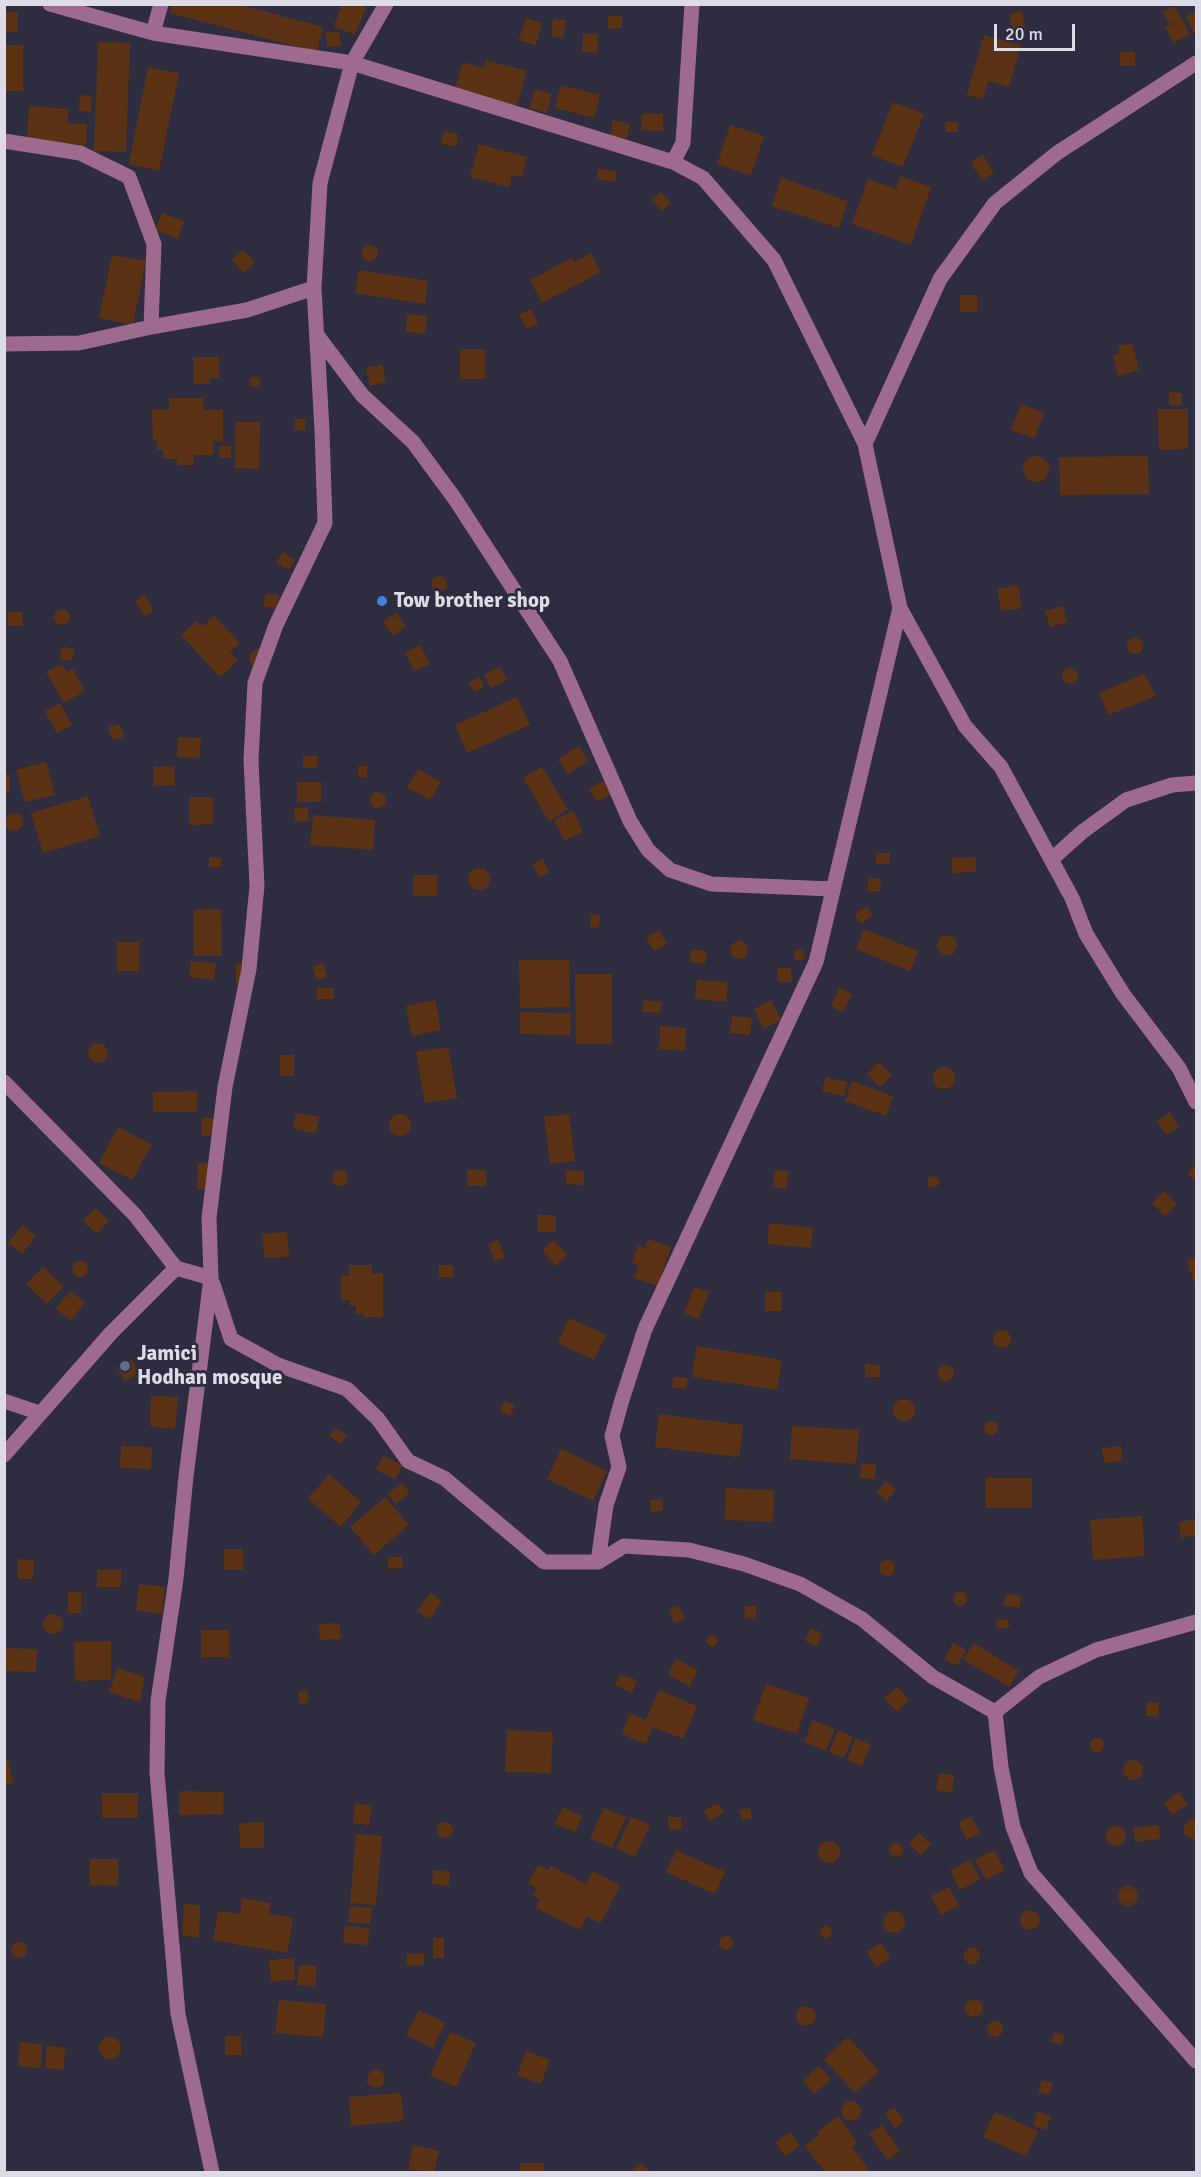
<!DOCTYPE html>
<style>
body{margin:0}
#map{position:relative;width:1201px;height:2177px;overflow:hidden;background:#2e2c3f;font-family:Signika,sans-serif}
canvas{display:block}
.frame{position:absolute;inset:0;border:6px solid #dcdbe8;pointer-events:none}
.scale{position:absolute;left:994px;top:24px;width:81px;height:27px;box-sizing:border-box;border:3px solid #dcdbe8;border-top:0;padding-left:8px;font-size:18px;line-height:21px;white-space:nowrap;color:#dcdbe8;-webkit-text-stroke:4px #2e2c3f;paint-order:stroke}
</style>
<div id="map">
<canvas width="1201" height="2177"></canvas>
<div class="frame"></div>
<div class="scale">20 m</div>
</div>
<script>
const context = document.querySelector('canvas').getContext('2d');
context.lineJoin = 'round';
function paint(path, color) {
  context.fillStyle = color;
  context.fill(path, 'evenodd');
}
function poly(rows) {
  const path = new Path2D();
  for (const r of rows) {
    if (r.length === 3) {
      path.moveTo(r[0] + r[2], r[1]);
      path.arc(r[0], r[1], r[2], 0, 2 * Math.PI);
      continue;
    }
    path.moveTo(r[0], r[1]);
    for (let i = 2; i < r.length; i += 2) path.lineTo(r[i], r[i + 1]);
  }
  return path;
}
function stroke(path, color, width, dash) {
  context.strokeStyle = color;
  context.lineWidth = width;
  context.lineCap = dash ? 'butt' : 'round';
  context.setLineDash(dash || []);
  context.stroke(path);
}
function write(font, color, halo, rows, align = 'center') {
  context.font = font + ' Signika,sans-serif';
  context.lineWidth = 6;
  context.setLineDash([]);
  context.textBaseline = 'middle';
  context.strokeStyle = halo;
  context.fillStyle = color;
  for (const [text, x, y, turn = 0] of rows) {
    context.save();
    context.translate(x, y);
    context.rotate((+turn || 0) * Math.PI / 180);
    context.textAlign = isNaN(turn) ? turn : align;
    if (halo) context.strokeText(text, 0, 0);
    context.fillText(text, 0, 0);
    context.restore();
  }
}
paint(poly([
 [172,4,237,4,323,27,317,52,170,13],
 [342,4,367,4,355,35,334,27],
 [1174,6,1190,34,1174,43,1165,27,1170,25,1163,12],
 [1022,11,1025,28,1013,31,1009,14],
 [1196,11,1196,37,1186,17],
 [4,12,18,12,18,32,4,32],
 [608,16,622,16,622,28,608,29],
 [526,18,542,23,536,45,519,40],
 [553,19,566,20,563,38,551,36],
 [326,32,339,32,341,46,327,47],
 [583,33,598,34,597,53,582,52],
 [984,35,1021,45,1009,87,988,81,983,99,967,95],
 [98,42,130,43,126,152,94,151],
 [4,45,23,45,23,91,4,91],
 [1120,52,1135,52,1135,66,1120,66],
 [486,60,527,71,517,106,455,88,463,62,484,68],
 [148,67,179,73,159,171,129,164],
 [561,85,600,95,594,118,555,108],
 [535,89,552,94,547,113,529,108],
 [80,95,91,96,91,112,79,111],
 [893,102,924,114,903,167,872,155],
 [29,106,69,109,67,123,87,124,86,145,27,140],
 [642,114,663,114,663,131,641,130],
 [613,120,630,124,627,139,610,136],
 [945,122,958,122,958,132,946,132],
 [730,125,764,136,751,175,717,164],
 [444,131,458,134,456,146,441,144],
 [479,144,527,157,522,178,512,175,509,187,470,177],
 [983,155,994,173,982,180,971,162],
 [598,168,617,172,615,182,597,179],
 [900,176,931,187,911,245,852,224,868,179,896,189],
 [781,178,848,201,839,228,772,206],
 [661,192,671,203,662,211,652,200],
 [162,213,184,221,178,239,155,230],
 [370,253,8],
 [243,250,255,262,244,273,232,260],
 [591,253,601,272,542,303,530,280,572,258,574,262],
 [112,255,146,261,133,325,99,318],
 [359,270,428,281,425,304,355,293],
 [960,295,977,295,977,312,960,312],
 [531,309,538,323,527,329,519,315],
 [407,314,427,316,425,334,406,332],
 [1132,343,1139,370,1118,376,1113,355,1120,353,1118,346],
 [460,349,485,349,485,379,460,379],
 [193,357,219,357,219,378,210,378,210,384,194,384],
 [382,364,386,382,370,386,366,368],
 [255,382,5.5],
 [1169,392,1182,393,1182,405,1169,405],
 [169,398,203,398,203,410,223,410,223,441,213,441,213,455,194,455,194,465,177,465,177,459,163,459,163,450,157,450,157,441,153,441,152,410,169,410],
 [1021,404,1044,413,1035,438,1011,430],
 [1158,409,1188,409,1188,449,1159,450],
 [295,419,306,419,305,431,294,430],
 [235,422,260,422,259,469,235,468],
 [219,446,231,446,231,458,219,458],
 [1036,469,13],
 [1148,456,1149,494,1060,495,1059,457],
 [283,552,295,560,288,570,276,562],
 [439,584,8],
 [1018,585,1022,608,1001,611,997,589],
 [265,594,279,595,278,608,264,607],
 [144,595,154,610,144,616,135,601],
 [1063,606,1067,622,1050,627,1045,611],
 [62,617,8],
 [7,612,22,612,23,626,8,626],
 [396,613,406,626,393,636,383,622],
 [214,616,240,643,230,652,238,661,220,677,181,635,197,621,203,626],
 [1135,646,8],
 [420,645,430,664,414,671,405,653],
 [62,647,75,649,72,661,60,659],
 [257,649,261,649,257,668,252,665,249,660,250,654],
 [62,664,67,672,73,669,85,691,64,703,46,672],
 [500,667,507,680,491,688,484,675],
 [1070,676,8],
 [1144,674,1156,696,1108,715,1099,693],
 [479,677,484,687,474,692,469,683],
 [517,697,530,725,467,753,455,725],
 [60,703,72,725,57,733,45,711],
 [120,724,124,737,112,740,108,727],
 [178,737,201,738,200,758,177,757],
 [579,746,588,761,568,774,558,759],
 [303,756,317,756,317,768,303,768],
 [46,762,55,795,25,802,16,770],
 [174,766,175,785,154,786,154,767],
 [358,766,367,766,367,777,358,777],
 [542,767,568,809,549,821,523,778],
 [418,769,441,782,430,800,407,787],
 [4,774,9,774,10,793,4,793],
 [603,781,611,794,597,802,589,789],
 [297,782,321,782,321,802,297,802],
 [378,800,8],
 [88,796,100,836,43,853,31,813],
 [189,797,213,797,213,824,189,825],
 [308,807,309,821,295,822,294,808],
 [573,811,583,832,564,841,554,820],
 [14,822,9],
 [313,815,375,820,373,850,310,845],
 [876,853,890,853,890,864,876,864],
 [209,857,221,858,221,867,209,867],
 [976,857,976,872,952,873,952,858],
 [543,859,549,872,539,877,533,864],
 [479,879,11],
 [413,875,437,875,437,896,413,896],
 [869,878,881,879,880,892,867,891],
 [867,906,873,915,861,924,854,915],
 [221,909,222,956,194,956,194,910],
 [591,914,600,915,599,928,590,927],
 [864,929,918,951,910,971,856,949],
 [659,930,667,944,654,951,646,937],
 [947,945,10],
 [739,950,9],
 [117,942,139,942,139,971,117,971],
 [692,949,707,952,705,964,689,962],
 [799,955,5.5],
 [519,960,569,960,570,1007,520,1008],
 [191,961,216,963,214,980,189,977],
 [324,963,327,977,316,980,313,966],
 [236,964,251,964,250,985,236,984],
 [777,968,791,968,792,982,778,982],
 [575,974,612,974,612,1044,576,1044],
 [697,980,728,982,726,1002,695,999],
 [317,988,334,988,334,999,317,999],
 [839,988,852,994,843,1012,831,1006],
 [435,1000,441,1030,412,1036,406,1006],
 [644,1000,662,1002,660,1013,642,1012],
 [771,1000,781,1020,764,1029,754,1009],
 [520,1012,571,1013,570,1035,520,1034],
 [732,1016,752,1018,750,1035,730,1033],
 [660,1026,686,1028,685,1051,659,1049],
 [98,1053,10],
 [448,1047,457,1098,425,1103,416,1052],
 [280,1055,294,1055,294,1076,280,1076],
 [879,1062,892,1075,880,1087,867,1074],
 [944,1078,11],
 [826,1077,847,1082,844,1096,822,1091],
 [852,1081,893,1096,886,1116,845,1101],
 [197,1091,197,1112,153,1112,153,1092],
 [1170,1112,1179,1127,1166,1135,1157,1121],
 [296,1113,319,1117,316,1133,293,1129],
 [569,1114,575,1161,550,1164,544,1117],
 [400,1125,11],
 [202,1118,220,1118,221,1135,202,1136],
 [118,1127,152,1145,132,1180,99,1163],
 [198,1163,218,1163,216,1189,197,1190],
 [1193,1166,1196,1167,1196,1180,1188,1175],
 [340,1178,8],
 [467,1170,486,1170,486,1186,467,1186],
 [566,1170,584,1171,584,1185,566,1184],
 [775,1170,789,1171,786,1189,773,1187],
 [933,1182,6],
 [1164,1191,1177,1204,1165,1216,1152,1203],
 [95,1208,109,1221,97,1234,83,1221],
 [538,1215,556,1215,556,1232,538,1232],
 [769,1223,813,1228,811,1248,767,1244],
 [22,1225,36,1236,22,1254,8,1243],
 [287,1232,289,1257,265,1258,262,1234],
 [648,1239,671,1247,658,1286,634,1278,639,1265,632,1263,638,1245,645,1248],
 [498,1240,505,1257,495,1261,488,1244],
 [554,1240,567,1255,555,1266,542,1250],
 [1196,1257,1196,1283,1194,1284,1187,1260],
 [80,1269,8],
 [349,1265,372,1265,372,1274,383,1273,383,1317,363,1317,363,1313,356,1314,356,1306,350,1306,350,1300,341,1300,341,1276,349,1276],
 [439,1265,453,1265,453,1277,439,1277],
 [43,1267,64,1286,47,1304,26,1284],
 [694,1287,709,1292,699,1319,684,1314],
 [70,1291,85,1302,71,1321,55,1309],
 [765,1292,781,1292,782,1311,765,1311],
 [569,1318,606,1335,594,1360,558,1343],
 [1002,1339,9],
 [697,1346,782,1360,777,1390,692,1377],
 [131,1358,139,1373,125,1381,116,1367],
 [865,1364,880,1365,880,1377,865,1377],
 [946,1373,8],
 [673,1377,688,1378,686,1389,672,1387],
 [151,1396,178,1397,175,1429,150,1426],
 [904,1410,11],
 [505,1401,515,1406,510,1416,500,1411],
 [659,1414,743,1425,739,1457,655,1447],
 [991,1428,7],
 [792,1426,859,1430,856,1464,790,1459],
 [335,1428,347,1436,341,1444,329,1436],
 [121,1446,152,1447,151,1469,120,1468],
 [1121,1446,1122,1461,1104,1463,1102,1448],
 [561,1449,607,1471,593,1501,547,1479],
 [383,1456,402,1465,395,1479,376,1469],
 [861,1463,876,1464,875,1479,860,1478],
 [329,1474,361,1502,341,1527,308,1499],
 [986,1478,1032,1478,1032,1508,986,1508],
 [885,1481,896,1489,887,1501,877,1493],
 [402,1483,410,1493,396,1504,387,1494],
 [726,1488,774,1490,773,1522,725,1520],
 [385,1497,409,1525,374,1555,350,1527],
 [662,1499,663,1511,651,1512,650,1500],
 [1142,1516,1145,1556,1093,1560,1090,1520],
 [1196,1519,1196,1535,1181,1538,1179,1522],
 [224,1549,243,1549,243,1570,224,1570],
 [388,1557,402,1557,403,1568,388,1569],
 [18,1559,34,1560,33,1579,18,1579],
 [887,1568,8],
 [97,1570,121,1570,121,1587,97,1587],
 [139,1584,165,1587,162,1614,136,1610],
 [68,1592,81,1592,81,1613,68,1613],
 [960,1599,7],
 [430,1593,442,1601,430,1619,417,1611],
 [1006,1593,1022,1597,1019,1608,1004,1605],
 [679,1606,685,1619,674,1623,669,1609],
 [745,1606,757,1606,756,1619,744,1618],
 [53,1624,10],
 [1008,1619,1010,1627,997,1629,996,1621],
 [339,1623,341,1639,320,1640,319,1624],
 [811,1628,822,1634,817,1646,805,1641],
 [201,1630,229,1630,229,1657,201,1657],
 [712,1641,5.5],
 [111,1641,111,1680,75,1681,74,1642],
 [953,1643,966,1650,957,1666,944,1659],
 [974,1643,1019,1671,1009,1687,963,1659],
 [4,1648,37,1649,36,1672,4,1671],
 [676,1659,698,1670,690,1686,668,1675],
 [117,1668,145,1677,140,1702,109,1692],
 [620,1674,637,1681,632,1693,615,1685],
 [766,1684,809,1698,797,1734,753,1720],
 [897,1687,909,1700,897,1712,884,1698],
 [307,1690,309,1703,300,1704,298,1692],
 [659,1690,697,1706,683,1739,653,1727,646,1744,622,1734,630,1713,646,1720],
 [1147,1702,1159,1703,1158,1717,1146,1716],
 [813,1720,835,1729,826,1751,804,1742],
 [507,1730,553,1732,551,1773,505,1772],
 [838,1730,853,1737,844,1758,829,1752],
 [856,1738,871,1745,862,1766,847,1760],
 [1097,1745,7],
 [4,1760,8,1760,13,1783,4,1785],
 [1133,1770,10],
 [939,1773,954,1775,952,1793,936,1791],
 [179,1791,224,1792,223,1814,179,1815],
 [1179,1792,1188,1804,1172,1815,1164,1803],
 [102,1793,138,1793,138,1818,102,1818],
 [718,1803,724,1812,710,1821,704,1811],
 [355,1804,372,1805,369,1825,353,1823],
 [563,1807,582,1816,575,1832,555,1824],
 [604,1808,626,1817,612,1848,590,1838],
 [750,1808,752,1818,742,1820,739,1810],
 [971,1816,980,1833,967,1840,958,1823],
 [631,1817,650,1825,635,1857,616,1848],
 [668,1817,681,1817,682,1829,669,1830],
 [1196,1819,1196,1839,1193,1839,1184,1834,1184,1827,1189,1820],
 [445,1830,8],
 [264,1822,264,1848,240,1848,239,1823],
 [1159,1825,1160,1839,1135,1842,1133,1828],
 [1116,1836,10],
 [920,1833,931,1845,920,1855,909,1843],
 [356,1834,382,1836,376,1905,350,1903],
 [829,1852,11],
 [896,1850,7],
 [676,1850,725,1872,715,1894,666,1872],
 [994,1850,1005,1870,986,1880,975,1860],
 [90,1859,118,1859,118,1886,90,1885],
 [970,1860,980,1879,960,1890,950,1870],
 [538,1865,548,1870,551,1866,586,1884,592,1871,620,1885,601,1923,587,1916,580,1930,536,1908,540,1899,533,1896,537,1888,528,1883],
 [433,1870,450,1872,449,1886,432,1884],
 [1128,1896,10],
 [949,1887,959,1905,941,1915,931,1896],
 [242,1898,271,1903,269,1914,293,1918,287,1953,213,1940,218,1911,240,1914],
 [184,1904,200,1905,199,1937,182,1936],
 [350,1906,372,1908,370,1924,348,1922],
 [1030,1920,10],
 [894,1922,11],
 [826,1932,6],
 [345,1926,369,1928,368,1945,343,1943],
 [726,1943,7],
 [433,1938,444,1938,444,1958,433,1958],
 [19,1950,8],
 [881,1943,891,1958,876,1967,867,1952],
 [972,1956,8],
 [407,1953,425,1954,423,1966,406,1965],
 [294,1958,295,1980,271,1981,269,1960],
 [299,1965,317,1966,315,1987,297,1985],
 [974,2008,9],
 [279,2000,326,2004,323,2037,275,2033],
 [806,2016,10],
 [419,2010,445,2023,433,2048,406,2035],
 [995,2029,8],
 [450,2032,476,2043,456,2087,430,2075],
 [1054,2032,1064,2035,1062,2045,1051,2042],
 [225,2036,241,2036,241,2055,225,2055],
 [110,2048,11],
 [848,2037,879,2071,855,2093,824,2059],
 [20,2042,42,2044,41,2068,18,2066],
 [47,2046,65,2047,64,2070,45,2068],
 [526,2051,550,2060,541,2084,517,2075],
 [819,2066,831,2079,814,2094,803,2081],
 [376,2079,9],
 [1042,2080,1053,2083,1049,2095,1038,2092],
 [401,2093,404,2121,351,2126,349,2097],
 [851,2111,10],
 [894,2107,904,2121,895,2128,885,2114],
 [1037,2111,1051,2116,1046,2130,1033,2126],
 [995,2112,1038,2131,1026,2156,983,2137],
 [838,2116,857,2142,852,2147,869,2170,865,2172,825,2172,805,2146,819,2135,817,2132],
 [882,2125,900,2151,888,2160,869,2134],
 [790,2132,800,2146,785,2156,775,2142],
 [413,2145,439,2151,434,2172,408,2169],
 [520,2163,544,2163,544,2172,520,2172],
 [641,2163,650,2172,633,2172,632,2171]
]), '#5c3214');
stroke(poly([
 [50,4,153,33,352,63,673,162],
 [692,4,683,143,673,162,703,178,774,260,865,444,900,608,965,726,1001,767,1072,898,1086,934,1123,994,1179,1068,1196,1102],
 [153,33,161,4],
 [4,141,80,153,129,177,154,244,151,327],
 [317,335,362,395,413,442,455,499,560,661,630,821,648,850,670,870,711,884,833,889],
 [4,344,79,343,151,327,247,310,314,288],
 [865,444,940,279,995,203,1057,153,1196,63],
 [1052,859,1082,832,1126,800,1172,785,1196,783],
 [4,1082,135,1215,176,1268,211,1278],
 [213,1284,231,1339,278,1365,347,1389,378,1419,408,1461,444,1478,544,1562,598,1562,624,1546,689,1550,744,1564,800,1584,862,1619,933,1677,995,1712],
 [4,1401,40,1413],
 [4,1455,111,1333,176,1268],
 [598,1562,606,1505,619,1467,612,1436,621,1403,645,1329,816,962,900,608],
 [995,1712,1001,1767,1013,1827,1031,1873,1196,2061],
 [995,1712,1039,1677,1096,1650,1196,1622],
 [212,2172,178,2014,157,1773,158,1701,176,1579,186,1476,211,1278,209,1218,225,1087,249,969,257,886,251,760,255,683,276,625,325,523,322,430,314,288,320,183,352,63,386,4]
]), '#9e6a8e', 15);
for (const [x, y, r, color] of [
 [382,601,6,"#3f7fe0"],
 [125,1366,6,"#5c6f8a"]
]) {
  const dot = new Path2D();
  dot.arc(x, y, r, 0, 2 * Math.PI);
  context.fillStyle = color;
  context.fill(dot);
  stroke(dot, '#2e2c3f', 2);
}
write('bold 21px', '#dcdbe8', '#2e2c3f', [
 ["Tow brother shop",394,601],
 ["Jamici",137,1354],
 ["Hodhan mosque",137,1378]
], 'left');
</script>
